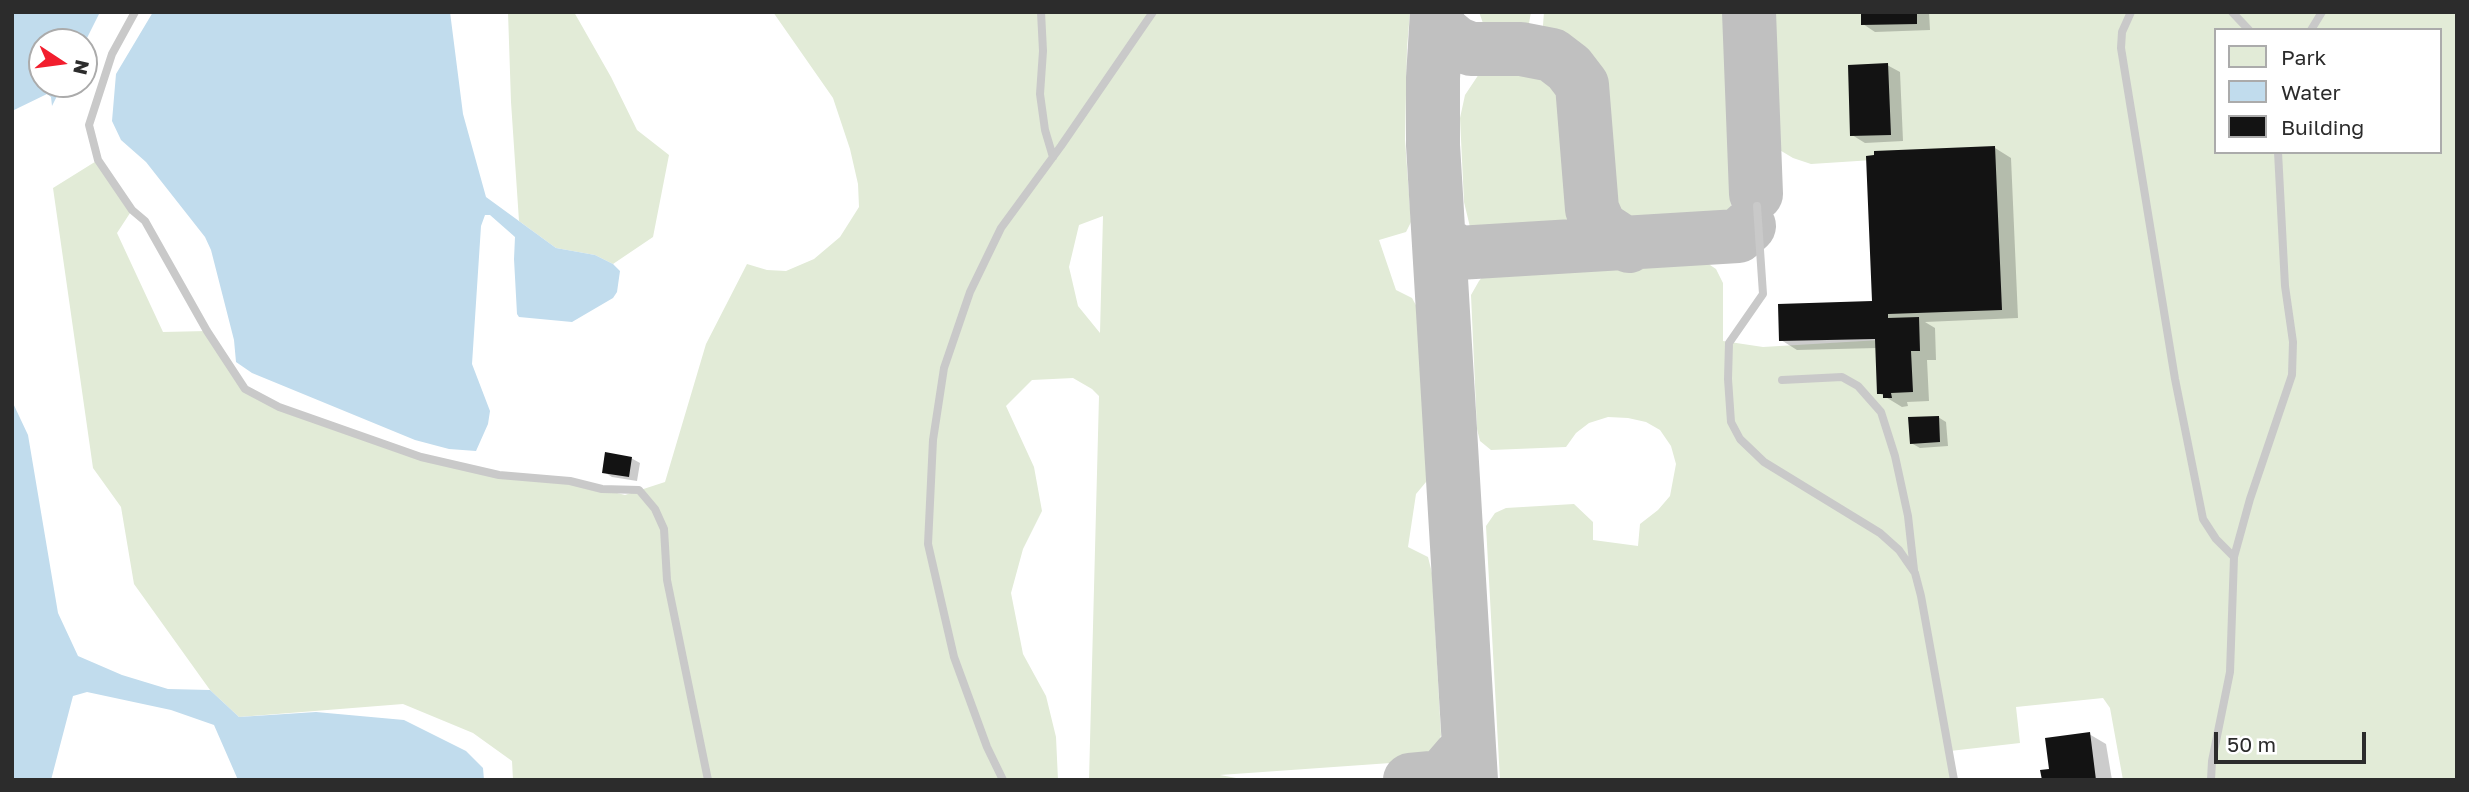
<!DOCTYPE html>
<style>
body{margin:0}
#map{position:relative;width:2469px;height:792px;overflow:hidden;background:#fff;font-family:"Golos Text",sans-serif}
canvas{display:block}
.frame{position:absolute;inset:0;border:14px solid #2c2c2c;pointer-events:none}
.legend{position:absolute;left:2214px;top:28px;width:228px;height:126px;box-sizing:border-box;background:#fff;border:2px solid #ababab;margin:0;padding:9px 12px;list-style:none;font-size:21px;color:#2c2c2c}
.legend li{display:flex;align-items:center;gap:14px;height:35px}
.legend b{width:35px;border:2px solid #ababab}
.north{position:absolute;left:28px;top:28px;width:70px;height:70px;box-sizing:border-box;background:#fff;border:2px solid #ababab;border-radius:50%;rotate:103deg;font-size:19px;font-weight:700;line-height:28px;text-align:center;color:#2c2c2c}
.north::after{content:'';display:block;margin:auto;width:24px;height:32px;background:#f21e2e;clip-path:polygon(50% 0,100% 100%,50% 72%,0 100%)}
.scale{position:absolute;left:2214px;top:732px;width:152px;height:32px;box-sizing:border-box;border:4px solid #2c2c2c;border-top:0;padding-left:9px;font-size:21px;line-height:24px;white-space:nowrap;color:#2c2c2c;-webkit-text-stroke:5px #fff;paint-order:stroke}
</style>
<div id="map">
<canvas width="2469" height="792"></canvas>
<div class="frame"></div>
<ul class="legend">
<li><b style="height:19px;background:#e2ebd7"></b>Park</li>
<li><b style="height:19px;background:#c1dced"></b>Water</li>
<li><b style="height:19px;background:#131313"></b>Building</li>
</ul>
<div class="north">N</div>
<div class="scale">50 m</div>
</div>
<script>
const context = document.querySelector('canvas').getContext('2d');
context.lineJoin = 'round';
function paint(path, color) {
  context.fillStyle = color;
  context.fill(path, 'evenodd');
}
function poly(rows) {
  const path = new Path2D();
  for (const r of rows) {
    path.moveTo(r[0], r[1]);
    for (let i = 2; i < r.length; i += 2) path.lineTo(r[i], r[i + 1]);
  }
  return path;
}
function stroke(path, color, width, dash) {
  context.strokeStyle = color;
  context.lineWidth = width;
  context.lineCap = dash ? 'butt' : 'round';
  context.setLineDash(dash || []);
  context.stroke(path);
}
paint(poly([
 [508,12,574,12,611,77,637,130,669,155,653,237,613,264,595,255,556,248,519,221,511,102],
 [773,12,1410,12,1407,48,1405,140,1411,222,1406,232,1379,240,1396,290,1412,298,1418,309,1428,473,1426,482,1416,494,1408,547,1428,557,1432,573,1441,735,1438,748,1429,758,1419,761,1220,775,1247,780,1089,780,1099,396,1092,389,1073,378,1032,380,1006,406,1034,467,1042,511,1023,549,1011,593,1023,654,1046,696,1056,737,1058,780,513,780,512,761,473,733,403,704,239,717,210,690,134,584,121,507,93,468,53,188,98,160,132,210,117,233,163,332,207,331,245,389,279,407,421,457,499,475,570,481,625,495,665,482,706,344,747,264,767,270,786,271,814,259,840,237,859,207,858,184,850,149,833,98],
 [1103,216,1100,333,1078,306,1069,267,1079,225],
 [1479,12,1531,12,1527,35,1497,35,1484,26],
 [1544,12,1724,12,1731,208,1726,219,1717,227,1706,233,1636,233,1615,210,1608,91,1598,70,1584,56,1567,47,1542,38],
 [1771,12,2457,12,2457,780,2123,780,2110,708,2103,698,2016,707,2020,743,1950,751,1954,780,1500,780,1486,526,1495,513,1506,508,1574,504,1593,522,1593,540,1638,546,1640,524,1658,510,1670,496,1676,464,1671,446,1660,430,1646,422,1628,418,1608,417,1589,423,1576,433,1566,447,1491,450,1480,441,1477,429,1471,295,1479,281,1487,271,1501,263,1684,255,1701,259,1716,269,1723,283,1723,341,1763,347,1880,340,1873,160,1811,164,1793,158,1778,149],
 [2215,30,2439,30,2439,152,2215,152],
 [1519,57,1540,61,1556,70,1563,87,1565,142,1575,190,1576,208,1554,236,1536,243,1496,245,1478,236,1470,227,1464,202,1460,118,1465,95,1479,74,1492,61]
]), '#e2ebd7');
paint(poly([
 [12,12,100,12,84,44,42,42,42,84,63,84,52,106,51,97,47,94,12,111],
 [153,12,450,12,463,114,486,197,556,248,595,255,613,264,620,271,617,292,613,298,572,322,519,317,517,314,514,259,515,237,490,215,485,215,481,226,472,364,490,411,488,424,476,451,449,449,415,440,252,373,236,362,234,340,211,250,205,237,146,162,121,140,112,121,116,74],
 [12,401,28,435,58,613,78,656,122,675,168,689,210,690,239,717,316,712,404,720,466,751,483,768,484,780,238,780,214,725,171,710,87,692,73,696,51,780,12,780]
]), '#c1dced');
paint(poly([
 [1862,12,1929,12,1930,30,1875,32,1863,24],
 [1887,65,1900,72,1903,141,1865,143,1852,135],
 [1995,148,2011,158,2018,318,1925,322,1935,328,1936,360,1927,360,1929,401,1907,402,1908,406,1902,407,1879,393,1877,348,1797,350,1781,340,1874,302],
 [1938,417,1946,422,1948,446,1920,448,1911,443],
 [631,458,640,463,637,481,612,477,604,472],
 [2089,734,2106,744,2112,780,2043,780]
]), '#0003');
stroke(poly([
 [1437,12,1433,78,1433,145,1471,780],
 [1749,12,1756,194],
 [1444,33,1456,43,1471,49,1521,49,1552,55,1569,68,1582,85,1592,209,1600,227,1629,246],
 [1449,246,1458,253,1738,236,1749,226],
 [1410,780,1442,777,1460,756]
]), '#c0c0c0', 54);
paint(poly([
 [1861,12,1917,12,1917,24,1861,25],
 [1888,63,1891,135,1850,136,1848,65],
 [1995,146,2002,310,1888,314,1888,318,1919,317,1920,351,1911,351,1913,392,1891,393,1892,398,1883,398,1883,394,1877,394,1875,339,1779,341,1778,304,1872,301,1866,156,1874,155,1874,151],
 [1939,416,1940,442,1910,444,1908,417],
 [605,452,632,457,629,477,602,473],
 [2090,732,2096,780,2042,780,2040,770,2049,769,2045,738]
]), '#131313');
stroke(poly([
 [135,12,112,54,89,125,98,160,132,210,145,221,207,331,245,389,279,407,421,457,499,475,570,481,602,489,639,490,655,509,664,529,667,580,708,780],
 [1041,12,1043,51,1040,94,1045,130,1053,157],
 [2131,12,2122,32,2121,48,2175,379,2203,519,2216,539,2234,557,2230,672,2212,761,2211,780],
 [2232,12,2249,30],
 [2311,30,2322,12],
 [1757,206,1763,294,1729,343,1728,379,1731,422,1740,439,1764,462,1880,533,1899,550,1915,573,1921,596,1954,780],
 [1782,380,1842,377,1858,386,1881,412,1895,456,1908,516,1914,570],
 [2234,557,2250,499,2292,375,2293,342,2285,286,2278,152],
 [1003,780,987,747,954,657,928,544,933,440,944,368,970,292,1001,228,1061,146,1153,12]
]), '#c9c9c9', 8);
</script>
